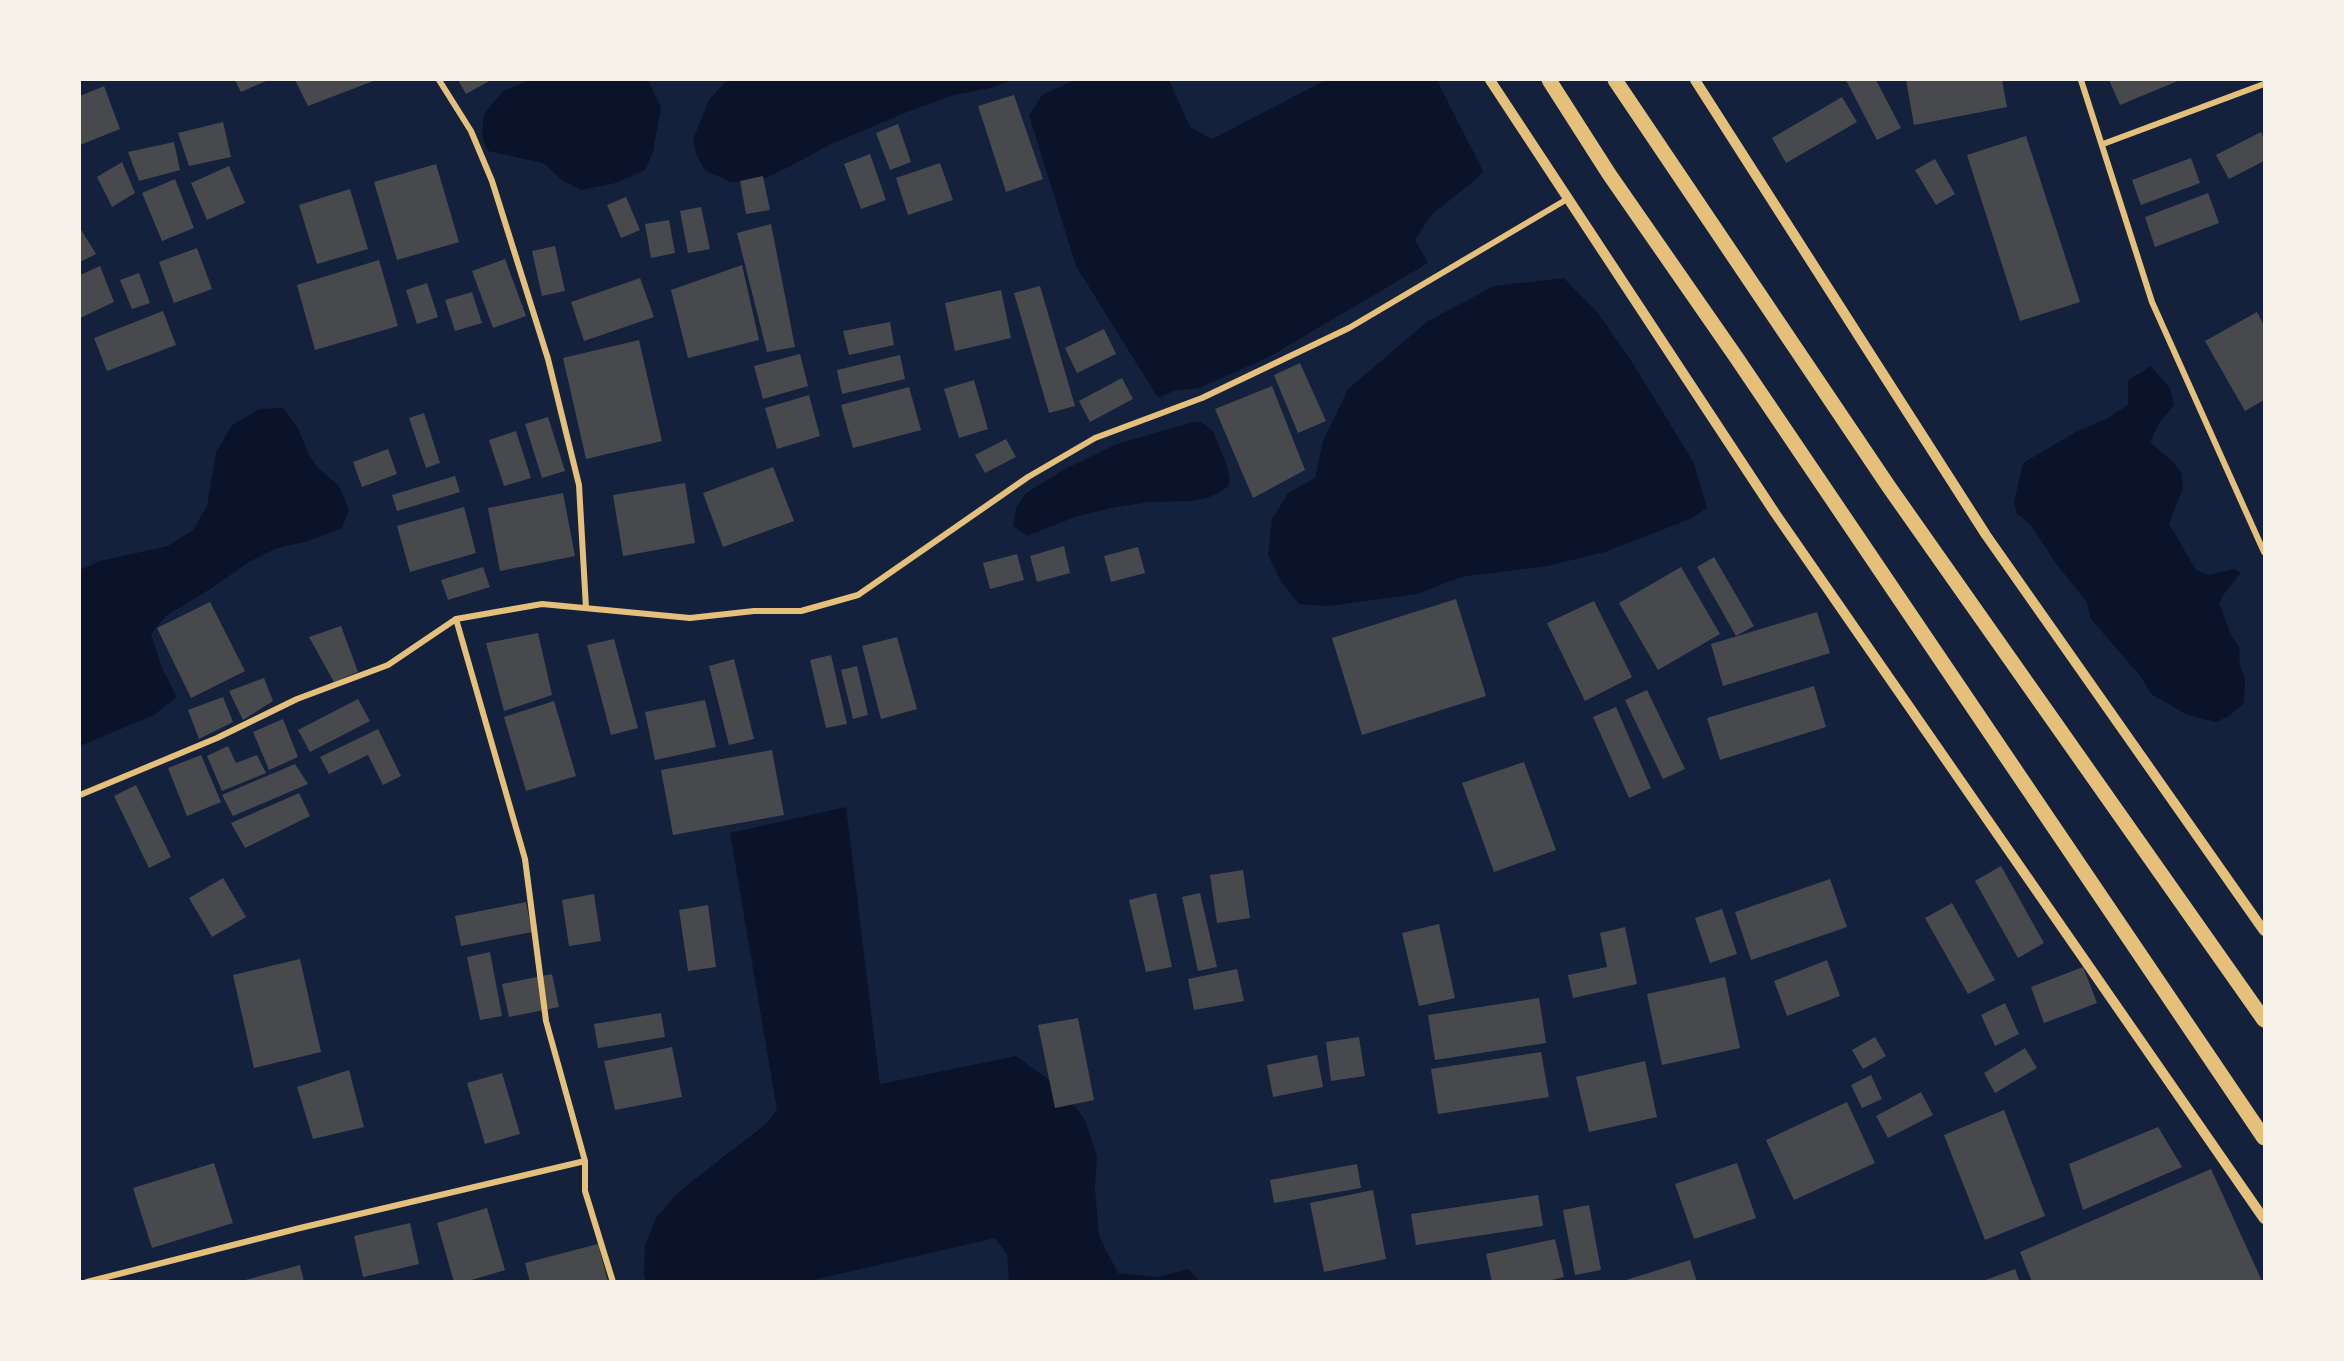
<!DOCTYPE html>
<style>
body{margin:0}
#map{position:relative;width:2344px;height:1361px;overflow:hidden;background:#14213d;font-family:Raleway,sans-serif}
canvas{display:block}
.frame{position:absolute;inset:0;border:81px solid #f6f1e7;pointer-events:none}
</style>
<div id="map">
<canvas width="2344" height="1361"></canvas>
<div class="frame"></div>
</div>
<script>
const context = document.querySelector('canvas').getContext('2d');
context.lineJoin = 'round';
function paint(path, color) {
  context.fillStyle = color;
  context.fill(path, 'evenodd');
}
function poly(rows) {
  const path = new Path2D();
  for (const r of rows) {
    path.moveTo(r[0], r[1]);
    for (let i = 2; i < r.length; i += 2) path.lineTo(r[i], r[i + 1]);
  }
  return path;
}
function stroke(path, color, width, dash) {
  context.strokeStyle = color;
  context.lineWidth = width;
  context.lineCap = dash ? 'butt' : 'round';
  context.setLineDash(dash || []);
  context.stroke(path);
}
paint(poly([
 [530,80,648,80,661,107,653,152,645,170,616,183,581,190,563,181,543,163,488,151,482,136,484,114,503,91],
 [727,80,1013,80,991,88,954,95,907,112,829,145,791,166,757,182,730,182,705,170,696,154,693,139,709,100],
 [1075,80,1169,80,1190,127,1212,139,1326,80,1437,80,1483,171,1474,181,1430,216,1415,240,1428,263,1269,357,1199,388,1174,391,1158,398,1076,266,1029,115,1042,95],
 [1564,278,1598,313,1632,362,1694,463,1707,508,1690,519,1605,552,1547,566,1461,577,1417,594,1329,606,1299,604,1282,583,1268,555,1272,519,1288,493,1315,478,1323,441,1348,389,1428,321,1494,286],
 [2151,366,2170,388,2174,405,2158,425,2150,442,2171,460,2181,472,2183,488,2169,524,2196,570,2207,575,2235,569,2241,573,2224,594,2219,603,2231,635,2239,647,2240,666,2245,678,2244,703,2228,717,2215,722,2188,715,2151,694,2142,678,2090,618,2087,602,2057,565,2032,527,2021,516,2017,515,2014,502,2023,463,2076,432,2106,419,2128,405,2128,380],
 [283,408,298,428,308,453,318,468,339,486,349,510,342,528,309,541,277,548,249,562,215,586,166,616,151,634,162,668,177,697,154,715,80,746,80,570,100,561,168,546,193,530,207,506,216,452,232,425,260,409],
 [1193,422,1201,422,1213,431,1227,466,1230,481,1227,487,1218,493,1207,498,1191,501,1149,502,1111,508,1075,517,1027,536,1013,526,1016,508,1026,493,1063,470,1117,444],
 [846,807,880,1084,1016,1056,1060,1088,1084,1118,1097,1156,1095,1189,1099,1236,1118,1273,1158,1277,1189,1269,1199,1281,1009,1281,1007,1255,995,1238,809,1281,646,1282,644,1274,645,1245,657,1216,681,1190,767,1123,777,1110,730,833]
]), '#0b132b');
paint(poly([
 [235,80,268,80,241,92],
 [295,80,376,80,308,106],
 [458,80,491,80,466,94],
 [1846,80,1876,80,1901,128,1877,140],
 [1906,80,2002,80,2007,107,1914,125],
 [2109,80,2180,80,2120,105],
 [104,86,120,129,80,145,80,96],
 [1014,95,1043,179,1006,192,978,106],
 [1842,97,1857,122,1786,163,1772,138],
 [223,122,231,157,189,166,178,133],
 [898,124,911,162,890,170,876,133],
 [2261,132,2264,139,2264,161,2229,179,2216,155],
 [2026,136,2080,302,2020,321,1967,155],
 [174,142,180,170,139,181,128,152],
 [870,154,886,200,861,209,844,164],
 [2191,158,2200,183,2141,205,2132,180],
 [1935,159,1955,194,1936,205,1915,170],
 [122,162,135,193,112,207,97,177],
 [940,163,953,200,908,215,896,178],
 [436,164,459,242,397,260,374,182],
 [229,166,245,203,207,220,191,183],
 [763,176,770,210,746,214,740,181],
 [175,179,194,228,162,241,142,193],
 [350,189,368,249,317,264,299,205],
 [2208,193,2219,223,2155,247,2145,217],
 [626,197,640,230,621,238,607,205],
 [701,207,710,249,688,253,680,211],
 [669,220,675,253,651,258,645,224],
 [771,224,795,347,767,352,737,233],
 [80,228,96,254,80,262],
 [555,246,565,291,542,296,532,251],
 [197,248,212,289,174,303,159,262],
 [505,259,526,316,493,328,472,271],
 [379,260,398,326,315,350,297,285],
 [742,265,759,340,688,358,671,290],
 [100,266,114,302,80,318,80,275],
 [139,273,150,303,132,309,120,280],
 [640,278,654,317,584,341,571,302],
 [427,283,438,317,417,324,406,290],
 [1040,286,1075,406,1049,413,1014,293],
 [1001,290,1011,338,955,351,945,303],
 [472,292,482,323,455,331,445,300],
 [163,311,176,345,107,371,94,338],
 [2257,312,2264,325,2264,400,2245,411,2205,341],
 [890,322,894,345,849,355,843,331],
 [1104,329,1116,354,1077,373,1065,348],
 [639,340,662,441,586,459,563,358],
 [800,354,808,386,763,399,754,366],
 [900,355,905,379,842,394,837,370],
 [1300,363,1326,421,1298,433,1274,375],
 [1122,378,1133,399,1090,422,1079,401],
 [974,380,988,429,959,438,944,389],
 [1272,386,1305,470,1253,498,1215,409],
 [909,387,921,430,853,448,841,405],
 [809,395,820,436,777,449,765,408],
 [424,413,440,463,426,468,409,418],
 [548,417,565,471,542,478,525,424],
 [516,431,531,478,504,486,489,440],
 [1006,439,1016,457,985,473,975,455],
 [388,449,397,474,362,487,353,462],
 [773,467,794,521,723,547,703,493],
 [455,476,460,492,397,511,392,495],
 [685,483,695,543,623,556,613,495],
 [563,493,575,556,500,571,488,508],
 [464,507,476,553,410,572,397,526],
 [1064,546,1070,573,1037,582,1030,556],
 [1138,547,1145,573,1111,582,1104,556],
 [1017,554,1024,580,990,589,983,563],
 [1714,557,1754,626,1736,636,1697,567],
 [483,567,490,587,448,600,441,580],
 [1681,567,1720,634,1658,670,1619,603],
 [1456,599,1486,696,1362,735,1332,638],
 [1594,601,1632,677,1585,701,1547,623],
 [210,602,245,671,191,698,157,628],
 [1817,612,1830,653,1723,686,1711,644],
 [341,626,358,672,334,682,309,637],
 [538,633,552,695,504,711,486,643],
 [897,637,917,709,881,719,862,646],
 [614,639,638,728,611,735,587,645],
 [831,655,847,724,826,728,810,660],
 [734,659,754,739,729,745,709,666],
 [857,666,868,715,853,719,841,670],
 [264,678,273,701,243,720,229,691],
 [1814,686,1826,727,1720,760,1707,718],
 [1647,690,1685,769,1663,779,1625,700],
 [223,697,233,722,199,739,188,710],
 [358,699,370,721,310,752,298,730],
 [705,700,716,747,655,760,645,712],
 [554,701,576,776,526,791,504,717],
 [1616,707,1651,788,1629,798,1593,717],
 [283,719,298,757,269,770,253,732],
 [378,729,401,776,383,785,368,755,329,774,320,757],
 [228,746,236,763,257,755,266,773,222,791,207,756],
 [772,750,784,815,673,835,661,770],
 [201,755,221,802,187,816,168,768],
 [1524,762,1556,850,1494,872,1462,783],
 [295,764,308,784,233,816,222,795],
 [136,785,171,857,149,868,114,796],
 [299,793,310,816,245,848,231,823],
 [2001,866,2044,943,2018,958,1975,881],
 [1243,870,1250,918,1217,923,1210,875],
 [223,878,246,917,212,937,189,898],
 [1830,879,1847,927,1751,960,1735,912],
 [1156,893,1172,967,1146,972,1129,900],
 [1200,893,1217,967,1198,971,1182,897],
 [594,894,601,941,569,946,562,900],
 [526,902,532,932,461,946,455,916],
 [1952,903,1995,980,1968,994,1925,918],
 [708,905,716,967,688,971,679,910],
 [1722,909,1737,954,1710,963,1695,918],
 [1439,924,1455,998,1419,1006,1402,933],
 [1625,927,1637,984,1573,998,1568,975,1607,967,1600,933],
 [490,952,502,1016,480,1020,467,957],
 [300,959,321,1052,254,1068,233,975],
 [1827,960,1840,996,1787,1016,1774,981],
 [2083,967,2097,1003,2044,1023,2031,987],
 [1237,969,1244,1001,1194,1010,1188,979],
 [552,974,559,1007,509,1017,502,984],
 [1725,977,1740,1048,1662,1065,1647,994],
 [1539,998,1546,1043,1435,1060,1428,1015],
 [2005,1003,2019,1034,1995,1046,1981,1015],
 [661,1013,665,1037,598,1048,594,1024],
 [1078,1018,1094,1100,1055,1108,1038,1025],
 [1359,1037,1365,1076,1331,1081,1326,1042],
 [1875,1037,1886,1056,1863,1069,1852,1050],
 [672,1047,682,1097,615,1110,604,1061],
 [2025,1048,2037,1068,1995,1093,1984,1073],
 [1541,1052,1549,1097,1438,1114,1431,1069],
 [1317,1055,1323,1087,1273,1097,1267,1065],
 [1645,1061,1657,1117,1589,1132,1576,1077],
 [349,1070,364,1127,313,1139,297,1087],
 [502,1073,520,1134,485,1144,467,1083],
 [1871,1075,1882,1099,1862,1108,1851,1085],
 [1921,1092,1933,1115,1888,1138,1876,1116],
 [1847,1102,1875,1163,1794,1200,1766,1140],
 [2004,1110,2045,1216,1985,1240,1944,1135],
 [2158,1127,2182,1167,2083,1210,2069,1164],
 [214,1163,233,1223,152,1248,133,1188],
 [1737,1163,1756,1218,1694,1239,1675,1184],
 [1357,1164,1361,1188,1274,1203,1270,1180],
 [2211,1169,2262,1281,2032,1282,2020,1252],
 [1373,1190,1386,1259,1324,1272,1310,1203],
 [1538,1195,1543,1226,1416,1245,1411,1214],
 [1589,1205,1601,1270,1575,1275,1563,1210],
 [487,1208,505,1270,465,1282,454,1282,437,1223],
 [410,1223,419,1264,363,1277,354,1236],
 [1555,1239,1564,1277,1544,1282,1492,1282,1486,1254],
 [598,1244,608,1282,530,1282,525,1263],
 [1690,1260,1697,1282,1623,1282,1623,1281],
 [300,1265,304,1282,242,1282,242,1281],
 [2015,1269,2020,1282,1983,1282,1983,1281]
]), '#48494c');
stroke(poly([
 [439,80,471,131,492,181,548,359,579,485,586,608],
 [2081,80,2152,302,2264,552],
 [2103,144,2264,84],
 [456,619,525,859,546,1021,585,1161,585,1191,613,1282],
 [80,795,217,738,297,699,388,665,456,619,542,604,690,618,754,611,801,611,858,595,1028,477,1095,438,1202,398,1349,328,1569,198],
 [87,1282,300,1228,585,1161]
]), '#e5c07b', 6);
stroke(poly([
 [1490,80,1775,513,2264,1219],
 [1695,80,1986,535,2264,931]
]), '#e5c07b', 10);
stroke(poly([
 [1549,80,1609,174,1736,357,2264,1138],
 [1615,80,1889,487,2264,1020]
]), '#e5c07b', 15);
</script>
